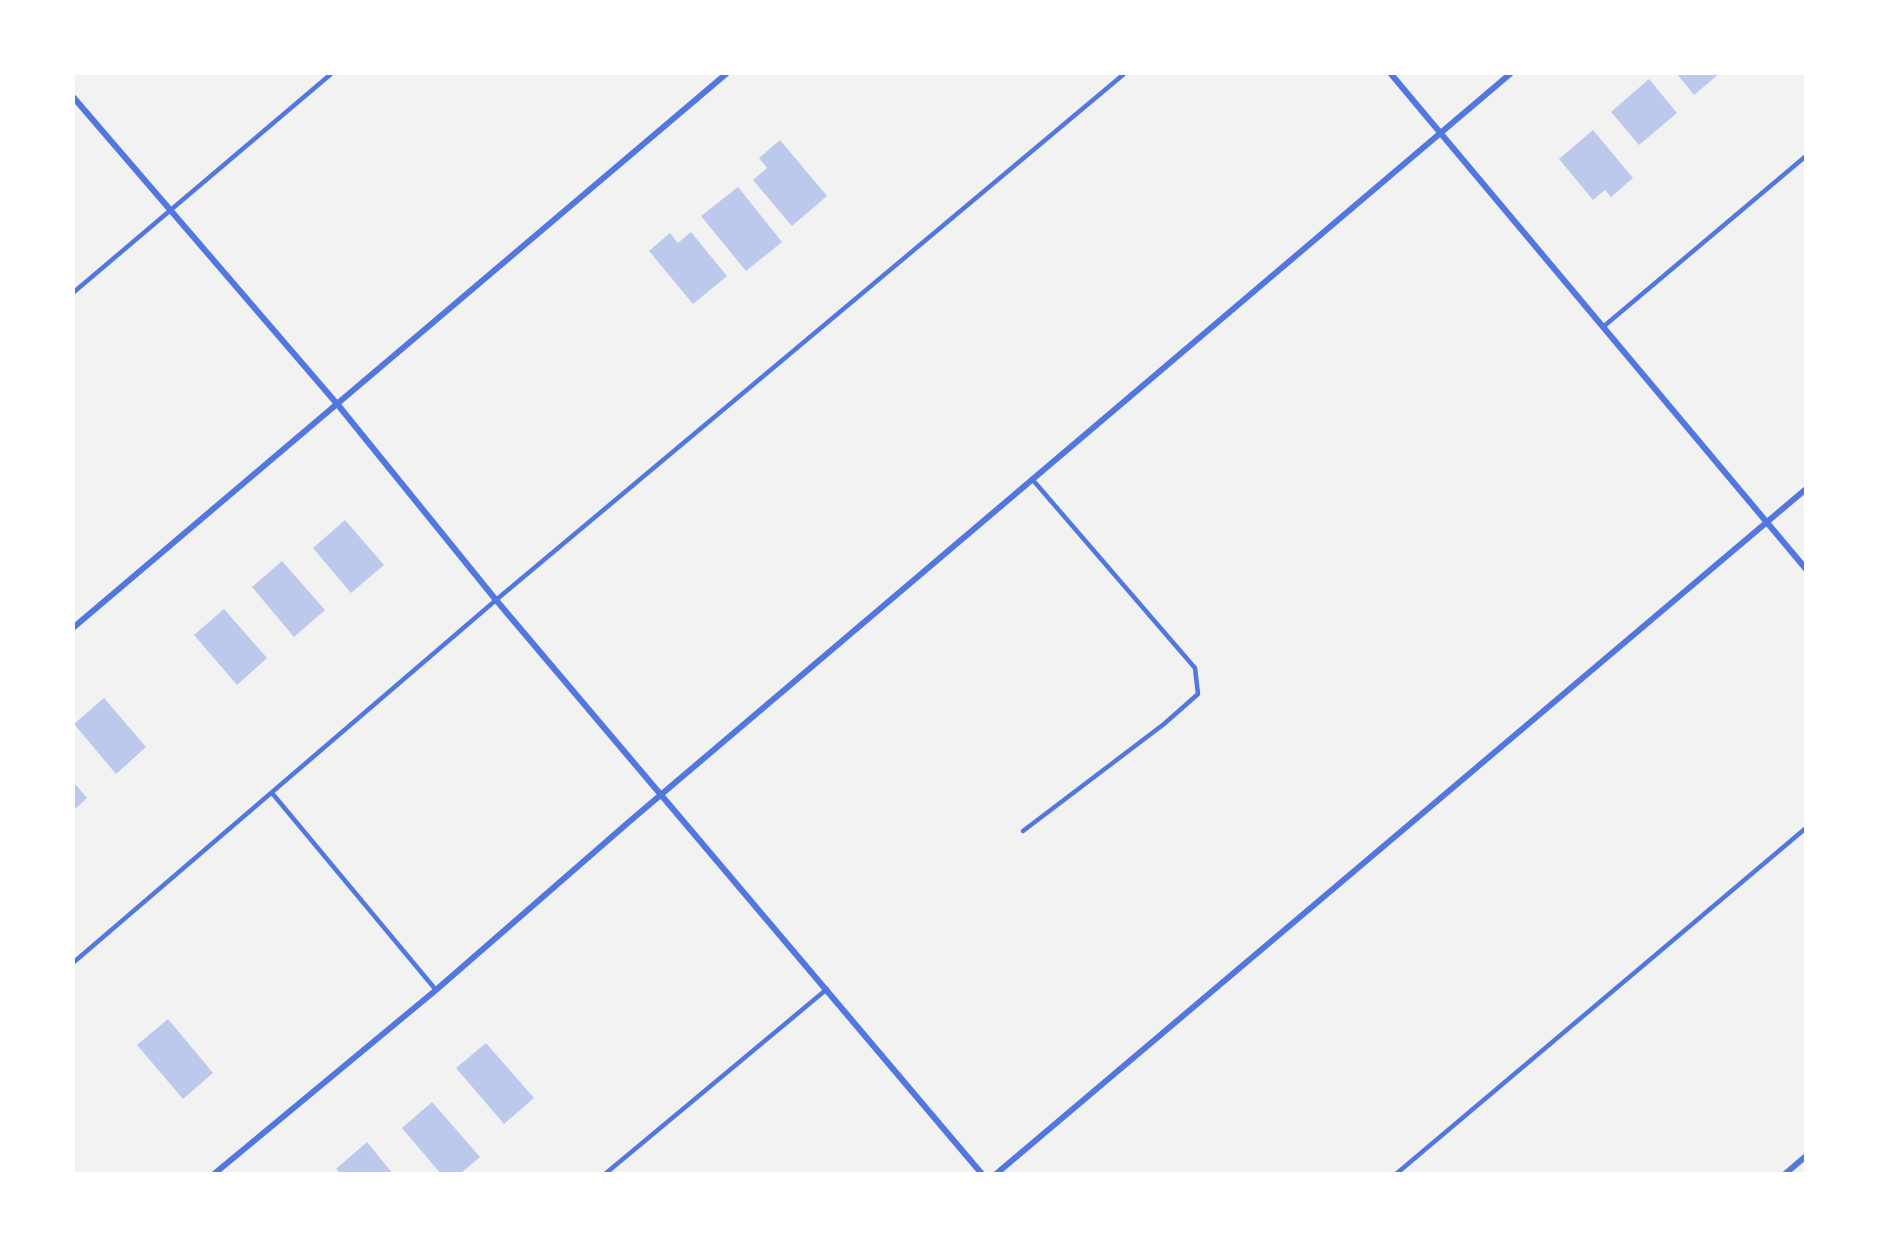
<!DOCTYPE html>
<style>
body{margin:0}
#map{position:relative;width:1879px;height:1247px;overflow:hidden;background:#f2f2f2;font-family:"DM Sans",sans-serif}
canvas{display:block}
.frame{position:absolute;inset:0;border:75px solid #fff;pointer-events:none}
</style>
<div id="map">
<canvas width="1879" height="1247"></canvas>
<div class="frame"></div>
</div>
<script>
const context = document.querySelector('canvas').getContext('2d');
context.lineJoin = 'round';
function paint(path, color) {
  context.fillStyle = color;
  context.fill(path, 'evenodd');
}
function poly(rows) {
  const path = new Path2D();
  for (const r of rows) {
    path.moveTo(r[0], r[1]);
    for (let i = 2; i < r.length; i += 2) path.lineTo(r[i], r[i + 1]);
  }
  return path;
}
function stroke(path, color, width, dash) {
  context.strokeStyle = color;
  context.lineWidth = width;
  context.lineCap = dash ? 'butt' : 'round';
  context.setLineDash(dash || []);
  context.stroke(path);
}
paint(poly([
 [1677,74,1719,74,1694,95],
 [1649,79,1677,113,1639,145,1611,112],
 [1593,130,1633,178,1611,197,1605,190,1593,200,1559,159],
 [780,140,827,196,792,226,753,180,767,168,759,158],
 [738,187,782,242,746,271,701,216],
 [691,232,727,276,693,304,649,251,670,233,678,243],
 [345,520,384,565,351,593,313,548],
 [282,561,325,610,294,637,252,587],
 [224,609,267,658,237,685,194,635],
 [104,698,146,747,116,774,74,724],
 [74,783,87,798,74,810],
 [168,1019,213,1073,183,1099,137,1045],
 [486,1043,534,1098,504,1124,456,1068],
 [432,1102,480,1157,460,1174,441,1174,402,1128],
 [367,1142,393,1174,341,1174,336,1169]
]), '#bdc9ec');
stroke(poly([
 [74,292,331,74],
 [1603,327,1806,156],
 [272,793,436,990],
 [1023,831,1164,724,1198,694,1195,668,1032,479],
 [74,962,496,600,1124,74],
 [605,1174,827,989],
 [1396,1174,1806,828]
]), '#5277de', 4.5);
stroke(poly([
 [1391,74,1806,569],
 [74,98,338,405,496,600,982,1174],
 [74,627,726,74],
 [214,1174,436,990,630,821,1510,74],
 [996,1174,1806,489],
 [1785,1174,1806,1156]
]), '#5277de', 6);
</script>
